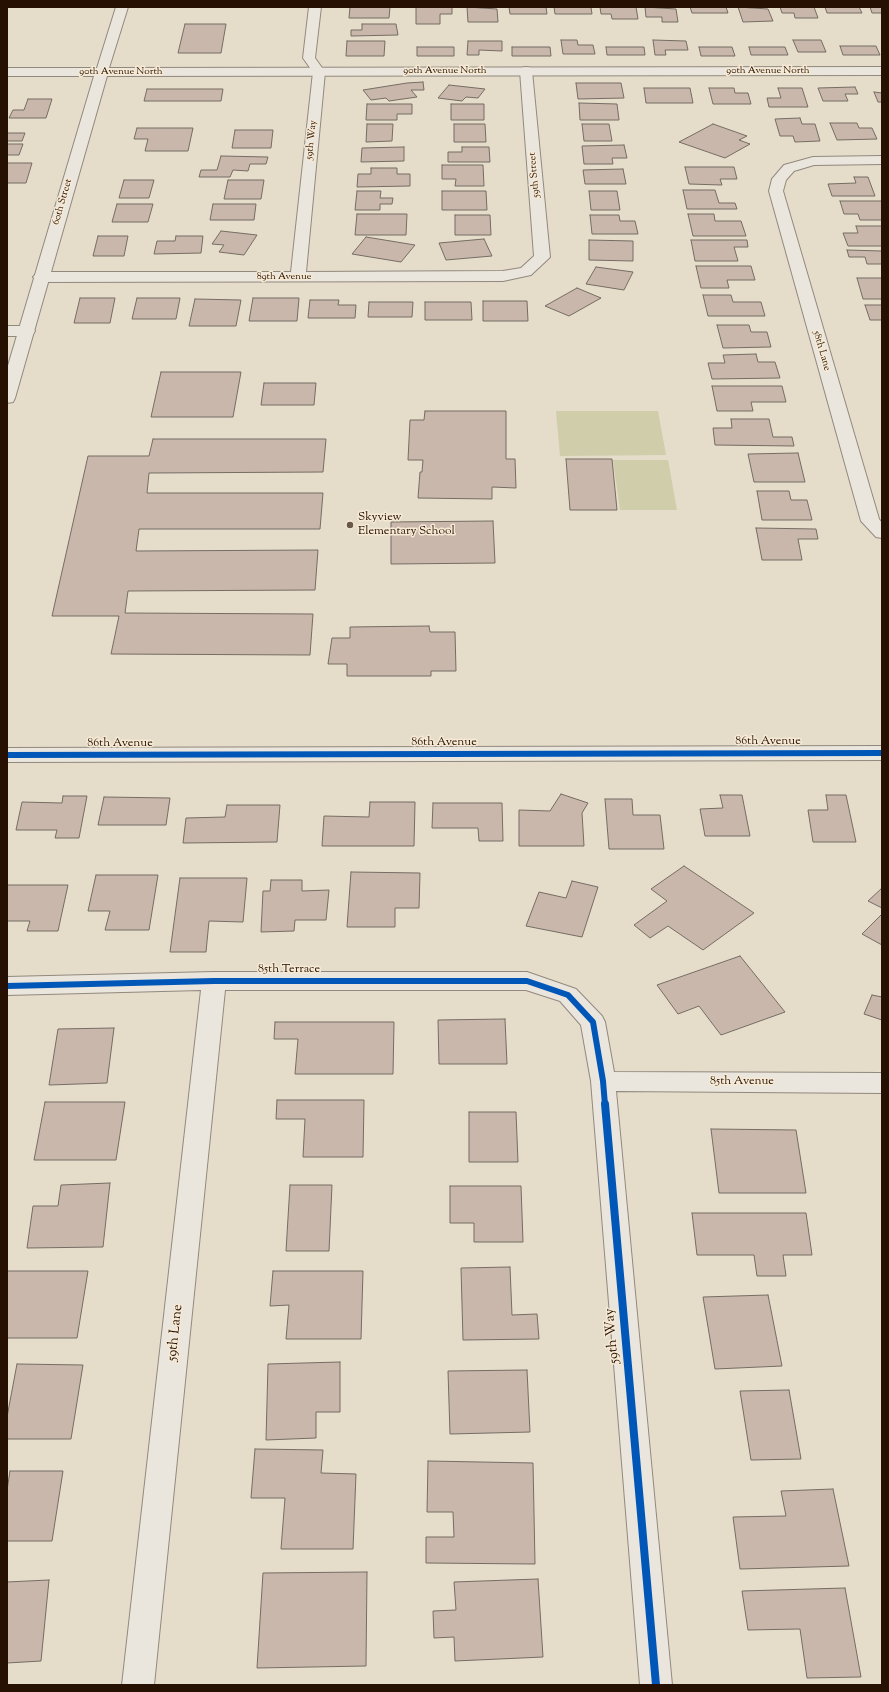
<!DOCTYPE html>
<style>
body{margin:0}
#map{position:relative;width:889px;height:1692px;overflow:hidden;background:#e5dcca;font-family:"Sorts Mill Goudy",serif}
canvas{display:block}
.frame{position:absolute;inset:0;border:8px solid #261002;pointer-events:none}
</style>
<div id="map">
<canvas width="889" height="1692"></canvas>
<div class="frame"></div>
</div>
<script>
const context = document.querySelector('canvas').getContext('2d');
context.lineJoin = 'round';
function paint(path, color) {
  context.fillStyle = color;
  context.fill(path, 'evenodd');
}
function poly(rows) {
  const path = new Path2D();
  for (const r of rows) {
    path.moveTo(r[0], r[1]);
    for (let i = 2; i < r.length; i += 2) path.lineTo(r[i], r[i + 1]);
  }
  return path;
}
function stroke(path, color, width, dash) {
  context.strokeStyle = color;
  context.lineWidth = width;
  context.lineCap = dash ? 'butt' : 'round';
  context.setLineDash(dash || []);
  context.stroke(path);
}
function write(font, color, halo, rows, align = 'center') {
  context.font = font + ' "Sorts Mill Goudy",serif';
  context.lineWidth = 3;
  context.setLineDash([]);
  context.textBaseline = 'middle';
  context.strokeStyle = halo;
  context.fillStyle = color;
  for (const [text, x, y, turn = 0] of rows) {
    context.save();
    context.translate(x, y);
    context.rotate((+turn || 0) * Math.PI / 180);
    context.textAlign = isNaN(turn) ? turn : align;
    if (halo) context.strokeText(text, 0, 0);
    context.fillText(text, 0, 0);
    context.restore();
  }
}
paint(poly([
 [556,411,658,411,666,455,560,456],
 [613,460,668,460,677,510,620,510]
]), '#cfcdaa');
const building = poly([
 [350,7,390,7,389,18,349,18,350,7],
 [416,7,452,7,452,14,440,14,440,24,416,24,416,7],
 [467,7,497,9,498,22,468,22,467,7],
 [509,7,546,7,547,14,510,14,509,7],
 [554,7,591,7,592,14,555,14,554,7],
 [600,7,636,7,638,19,612,19,611,14,601,14,600,7],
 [645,7,676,9,678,22,662,22,662,17,646,17,645,7],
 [690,7,726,7,728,13,692,13,690,7],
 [738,7,768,9,773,21,743,22,738,7],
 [780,7,814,7,818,18,795,18,794,13,782,13,780,7],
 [825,7,859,7,862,13,827,13,825,7],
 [870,7,882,7,882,13,872,13,870,7],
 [185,24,226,24,221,53,178,53,185,24],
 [362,24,396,24,398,35,351,36,351,30,362,30,362,24],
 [561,40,577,40,578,45,593,45,595,54,563,54,561,40],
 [653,40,686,41,688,50,665,50,666,55,655,55,653,40],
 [793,40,821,40,826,52,798,52,793,40],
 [347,41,385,41,384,56,346,56,347,41],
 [468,41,502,41,502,51,479,50,479,55,467,55,468,41],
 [840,46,876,46,880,55,843,55,840,46],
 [417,47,454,47,454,56,417,56,417,47],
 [512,47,550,47,551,56,512,56,512,47],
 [606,47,644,47,645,55,607,55,606,47],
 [699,47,732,47,735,56,701,56,699,47],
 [749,47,785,47,788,55,751,55,749,47],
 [423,82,424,90,411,90,417,97,389,101,386,98,371,100,363,90,407,83,423,82],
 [576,83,621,83,624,98,578,99,576,83],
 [449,85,485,89,478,98,466,97,462,101,438,98,449,85],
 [855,87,858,94,845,94,848,101,823,101,818,88,855,87],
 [644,88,690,88,693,103,646,103,644,88],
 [709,88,734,88,735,93,748,93,751,104,713,104,709,88],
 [778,88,802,88,808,107,769,107,767,98,781,98,778,88],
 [147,89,223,89,221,101,144,101,147,89],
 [874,92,882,93,882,102,878,102,874,92],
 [28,99,52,99,46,118,9,118,13,110,24,110,28,99],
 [579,103,617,104,619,120,580,120,579,103],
 [367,104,412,104,412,114,397,114,397,120,366,120,367,104],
 [451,104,484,104,484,120,451,120,451,104],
 [800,118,802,124,815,124,820,141,795,142,793,136,780,136,775,119,800,118],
 [830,123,857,123,859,128,872,128,877,139,837,140,830,123],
 [367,124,393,124,392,141,366,142,367,124],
 [454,124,485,124,486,142,454,142,454,124],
 [582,124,609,124,612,141,584,141,582,124],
 [713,124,747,136,739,140,750,144,725,158,679,142,713,124],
 [137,128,193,128,188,151,145,151,148,139,134,139,137,128],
 [235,130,273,130,271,148,232,148,235,130],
 [7,133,25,133,22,141,7,141,7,133],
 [7,144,23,144,19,155,7,155,7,144],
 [624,145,627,158,612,158,613,164,584,164,582,146,624,145],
 [404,147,404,161,361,162,362,148,404,147],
 [462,147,489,147,490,162,448,162,448,152,462,152,462,147],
 [221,156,268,157,266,164,250,164,248,171,233,170,230,177,199,177,201,170,217,170,221,156],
 [7,163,32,163,26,183,7,183,7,163],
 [442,165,483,165,484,186,455,186,456,179,442,179,442,165],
 [685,167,734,167,737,179,720,179,722,185,689,184,685,167],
 [371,168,397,168,397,174,410,174,410,186,357,187,358,174,371,174,371,168],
 [623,169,626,184,585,184,583,170,623,169],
 [854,177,868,177,875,196,832,196,828,184,856,183,854,177],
 [124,180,154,180,149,198,119,198,124,180],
 [228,180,264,180,261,199,224,199,228,180],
 [683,190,715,190,719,203,735,203,737,209,687,209,683,190],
 [357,191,381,191,380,198,393,198,392,204,380,204,380,210,355,210,357,191],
 [442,191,486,191,487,210,442,210,442,191],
 [589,191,617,191,620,210,591,210,589,191],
 [840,201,882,201,882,220,860,220,858,214,844,214,840,201],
 [117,204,153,204,148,222,112,222,117,204],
 [213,204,256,204,254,220,210,220,213,204],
 [357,214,407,214,406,235,355,235,357,214],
 [688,214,714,214,715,221,741,221,746,236,693,236,688,214],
 [455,215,490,215,491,235,455,235,455,215],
 [590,215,619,215,620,221,635,221,638,234,592,234,590,215],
 [856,226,882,226,882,246,848,246,843,233,858,233,856,226],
 [221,231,257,235,244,255,219,252,224,245,212,244,221,231],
 [98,236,128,236,124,256,93,256,98,236],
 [176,236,203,236,201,253,154,254,157,241,175,241,176,236],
 [366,237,415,245,401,262,352,254,366,237],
 [484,239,492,256,446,260,439,243,484,239],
 [589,240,633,241,633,261,589,260,589,240],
 [691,240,747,240,748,247,734,247,738,261,695,261,691,240],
 [847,250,882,251,882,264,867,264,865,257,849,257,847,250],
 [696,266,751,266,755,280,727,280,729,288,701,288,696,266],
 [596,267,633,272,624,290,586,284,596,267],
 [857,278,882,278,882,299,863,299,857,278],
 [577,288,601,298,569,316,545,306,577,288],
 [703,295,731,295,733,302,761,302,765,316,708,316,703,295],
 [80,298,115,298,110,323,74,323,80,298],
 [137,298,180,298,176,319,132,319,137,298],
 [253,298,299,298,297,321,249,321,253,298],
 [195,299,241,300,236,326,189,326,195,299],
 [310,300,339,300,338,305,356,305,355,318,308,318,310,300],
 [483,301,527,301,528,321,483,321,483,301],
 [369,302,413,302,412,317,368,317,369,302],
 [425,302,471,302,472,320,425,320,425,302],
 [865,305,882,305,882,320,870,320,865,305],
 [717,325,749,325,751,332,767,332,771,347,723,348,717,325],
 [756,354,758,362,775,362,780,378,712,379,708,363,725,363,723,355,756,354],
 [161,372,241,372,233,417,151,417,161,372],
 [264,383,316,383,314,405,261,405,264,383],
 [712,386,782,386,786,402,751,402,753,411,717,411,712,386],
 [425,411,506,411,506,459,515,459,516,488,492,487,492,499,418,498,420,472,422,472,423,460,408,460,410,420,424,420,425,411],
 [731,419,769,419,773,437,792,437,794,446,715,445,713,428,732,428,731,419],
 [153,439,326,439,323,472,149,473,147,493,323,493,320,529,139,529,136,551,318,550,315,590,128,591,125,613,313,614,310,655,111,654,119,616,52,616,88,456,149,456,153,439],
 [798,453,805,482,754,482,748,454,798,453],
 [566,459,612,459,617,510,570,510,566,459],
 [757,491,789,491,791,500,807,500,812,520,762,520,757,491],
 [493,521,495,563,391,564,391,522,493,521],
 [756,528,816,529,818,539,798,539,802,560,762,560,756,528],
 [429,626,430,632,455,632,456,671,431,671,431,676,347,676,347,664,328,664,332,638,350,638,350,627,429,626],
 [561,794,588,803,582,813,584,846,519,846,519,810,550,811,561,794],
 [720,795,742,795,750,836,705,836,700,809,723,808,720,795],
 [826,795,846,795,856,842,813,842,808,810,828,810,826,795],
 [63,796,87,796,79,838,55,838,57,830,16,830,22,802,62,803,63,796],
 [104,797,170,798,166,825,98,825,104,797],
 [605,799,632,799,633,815,660,815,664,849,609,849,605,799],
 [370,802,415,802,414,846,322,846,324,816,369,817,370,802],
 [433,803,502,803,503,841,479,841,478,828,432,828,433,803],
 [227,805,280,805,277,842,183,843,186,818,225,817,227,805],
 [684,866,754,913,703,950,668,926,650,938,634,925,667,901,651,889,684,866],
 [351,872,420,873,419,908,395,908,395,927,347,927,351,872],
 [96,875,158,875,149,930,105,930,110,911,88,911,96,875],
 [180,878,247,878,243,922,209,921,206,952,170,952,180,878],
 [271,880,302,880,302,891,329,890,326,920,295,920,294,931,261,932,263,891,270,891,271,880],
 [572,881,598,887,582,937,526,926,539,892,566,898,572,881],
 [7,885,68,885,58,931,27,931,30,921,7,921,7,885],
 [881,889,882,889,882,908,868,901,881,889],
 [882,914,882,945,862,934,882,914],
 [740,956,785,1012,721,1035,699,1006,678,1014,657,985,740,956],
 [872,995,882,997,882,1020,864,1014,872,995],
 [505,1019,507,1064,439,1064,438,1020,505,1019],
 [275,1022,394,1022,393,1074,295,1074,298,1039,274,1039,275,1022],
 [114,1028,107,1083,49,1085,58,1029,114,1028],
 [277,1100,364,1100,363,1157,303,1157,305,1119,276,1119,277,1100],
 [45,1102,125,1102,116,1160,34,1160,45,1102],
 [469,1112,516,1112,518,1162,469,1162,469,1112],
 [711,1129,796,1130,806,1193,719,1193,711,1129],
 [110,1183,103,1247,27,1248,33,1206,58,1206,61,1185,110,1183],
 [290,1185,332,1185,329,1251,286,1251,290,1185],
 [450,1186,521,1186,523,1242,474,1242,474,1223,450,1223,450,1186],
 [692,1213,806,1213,812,1255,783,1255,786,1276,757,1276,754,1255,697,1255,692,1213],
 [510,1267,512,1315,537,1314,539,1339,463,1340,461,1268,510,1267],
 [7,1271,88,1271,77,1338,7,1338,7,1271],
 [273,1271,363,1271,361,1339,286,1339,289,1305,270,1306,273,1271],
 [768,1295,782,1366,715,1369,703,1297,768,1295],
 [340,1362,340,1412,316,1412,316,1438,266,1440,268,1364,340,1362],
 [17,1364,83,1365,71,1439,7,1439,7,1417,17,1364],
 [527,1370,530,1432,450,1434,448,1371,527,1370],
 [789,1390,801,1459,751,1460,740,1391,789,1390],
 [255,1449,323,1450,321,1473,356,1474,353,1549,281,1549,285,1498,251,1498,255,1449],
 [428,1461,533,1463,535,1564,426,1563,426,1537,454,1537,453,1512,427,1512,428,1461],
 [10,1471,63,1471,52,1541,7,1541,7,1490,10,1471],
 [833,1489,849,1566,740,1569,733,1517,786,1516,781,1491,833,1489],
 [367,1572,366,1666,257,1668,263,1573,367,1572],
 [538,1579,543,1657,455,1661,454,1637,434,1638,433,1611,456,1610,454,1582,538,1579],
 [49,1580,41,1661,7,1663,7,1582,49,1580],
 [845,1588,861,1677,807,1678,800,1629,748,1630,742,1591,845,1588]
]);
paint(building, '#c9b7ac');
stroke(building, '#756d63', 1);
const minor = poly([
 [309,7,321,7,315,58,325,72,306,272,503,271,521,268,534,256,520,71,521,68,526,67,531,68,532,71,550,257,547,260,531,275,503,281,41,282,36,280,33,277,36,274,41,272,291,272,313,72,303,58,309,7],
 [882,156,882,164,814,165,794,171,786,180,783,191,879,519,882,523,882,538,876,537,861,521,769,191,772,179,784,165,813,157,882,156],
 [7,326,27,326,33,328,35,331,33,334,27,336,7,336,7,326],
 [214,972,527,972,576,989,602,1016,605,1022,614,1072,882,1073,882,1093,616,1091,672,1685,640,1685,591,1081,581,1025,560,1001,526,990,225,990,154,1685,122,1685,201,990,7,995,7,977,214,972]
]);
const tertiary = poly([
 [116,7,128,7,109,68,882,67,882,75,107,76,15,398,13,402,7,403,7,369,94,76,7,76,7,68,97,68,116,7],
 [882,746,882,760,7,762,7,748,882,746]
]);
stroke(minor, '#91897d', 2);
stroke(tertiary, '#91897d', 2);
paint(minor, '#eae5dd');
paint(tertiary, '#eae5dd');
stroke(poly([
 [7,755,882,753],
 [7,986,214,981,527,981,568,995,593,1022,603,1081,605,1105]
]), '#0057b8', 6);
stroke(poly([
 [605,1104,656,1685]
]), '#0057b8', 8);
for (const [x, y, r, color] of [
 [350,525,4,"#695748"]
]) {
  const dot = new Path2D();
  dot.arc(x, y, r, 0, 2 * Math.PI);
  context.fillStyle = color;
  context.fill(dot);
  stroke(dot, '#f6ead5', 1.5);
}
write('10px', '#261002', '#f6ead5', [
 ["90th Avenue North",445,71],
 ["90th Avenue North",768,71],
 ["90th Avenue North",121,72],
 ["59th Way",312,140,-84],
 ["59th Street",535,175,-95],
 ["60th Street",63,202,-74],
 ["89th Avenue",284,277],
 ["58th Lane",821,351,74]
]);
write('12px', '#261002', '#f6ead5', [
 ["Skyview",358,518],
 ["Elementary School",358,532]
], 'left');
write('12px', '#261002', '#f6ead5', [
 ["86th Avenue",768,742],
 ["86th Avenue",444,743],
 ["86th Avenue",120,744],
 ["85th Terrace",289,970],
 ["85th Avenue",742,1082]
]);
write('14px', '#261002', '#f6ead5', [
 ["59th Lane",176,1333,-84],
 ["59th Way",613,1336,-95]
]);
</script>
